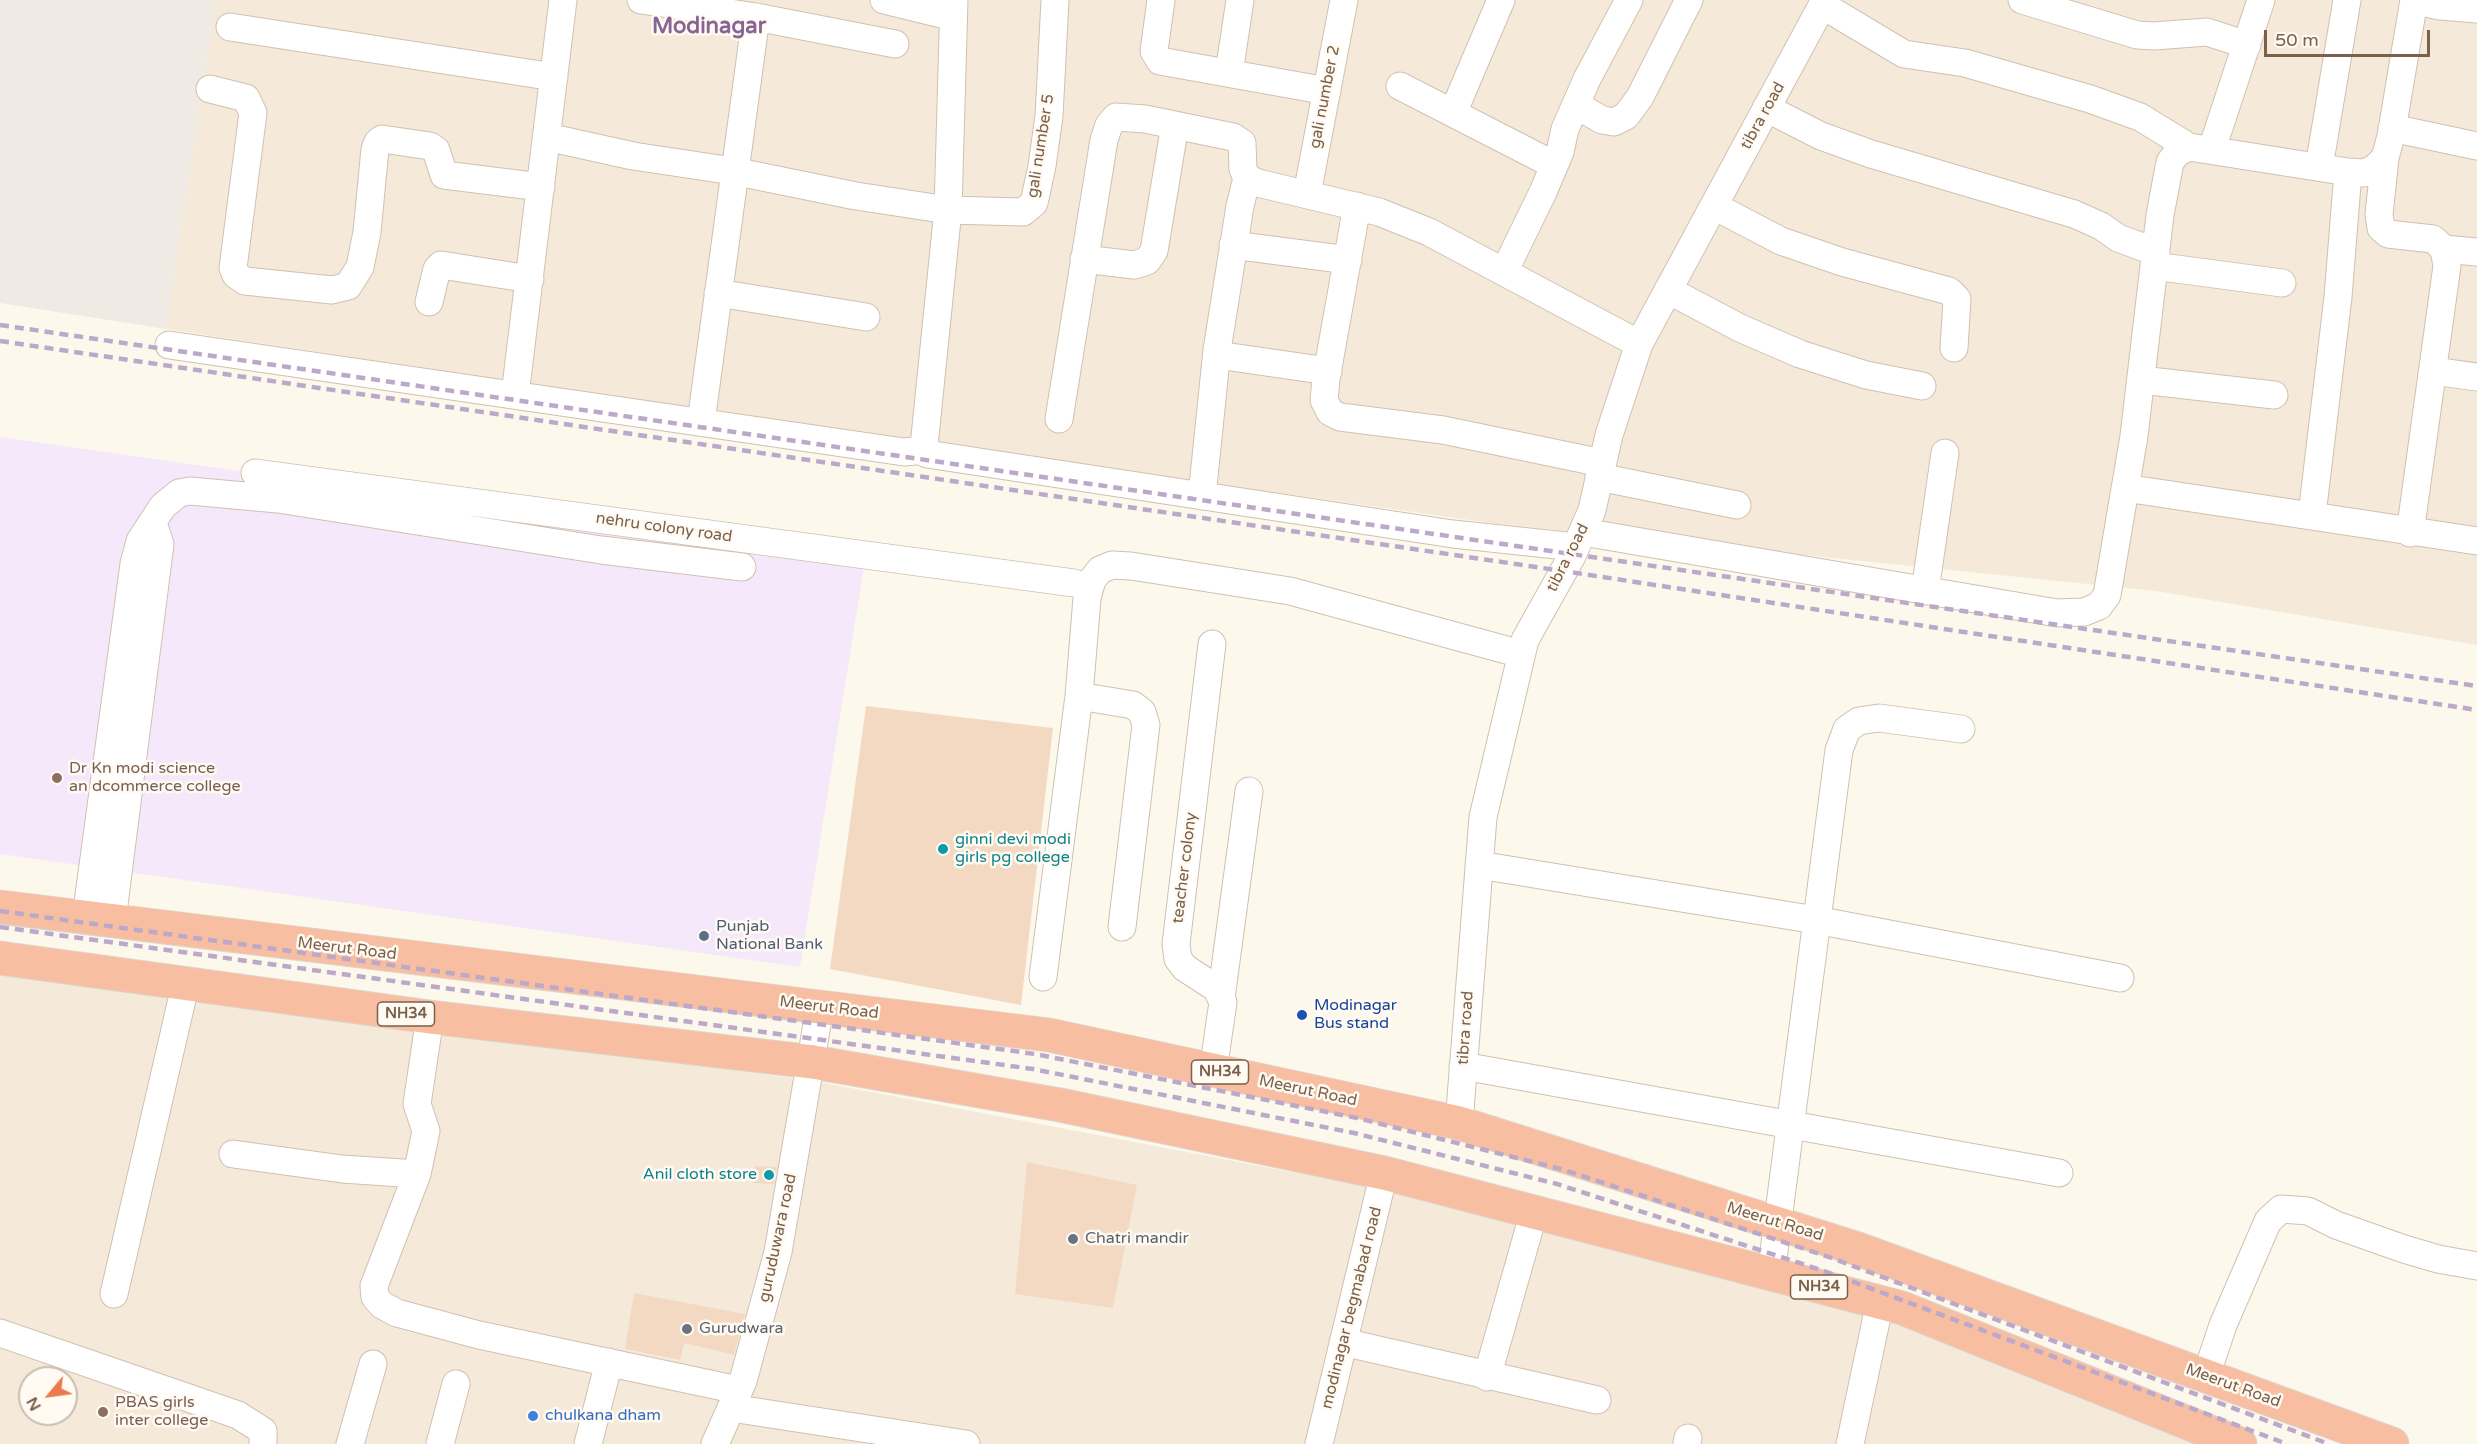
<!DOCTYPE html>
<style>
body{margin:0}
#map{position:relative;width:2477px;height:1444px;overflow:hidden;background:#fdf8ec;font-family:"Varela Round",sans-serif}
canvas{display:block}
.north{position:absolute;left:18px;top:1366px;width:60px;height:60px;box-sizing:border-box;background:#fffbf3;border:2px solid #cabdb0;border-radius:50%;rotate:241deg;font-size:16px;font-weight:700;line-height:24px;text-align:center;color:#7b604c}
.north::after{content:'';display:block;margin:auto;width:21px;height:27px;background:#e97b4f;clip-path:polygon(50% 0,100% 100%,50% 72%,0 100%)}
.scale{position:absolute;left:2264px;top:30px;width:166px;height:27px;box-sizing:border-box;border:3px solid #7b604c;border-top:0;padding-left:8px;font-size:18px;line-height:21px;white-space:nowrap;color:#7b604c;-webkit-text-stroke:4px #fffbf3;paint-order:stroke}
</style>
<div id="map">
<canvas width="2477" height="1444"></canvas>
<div class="north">N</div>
<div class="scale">50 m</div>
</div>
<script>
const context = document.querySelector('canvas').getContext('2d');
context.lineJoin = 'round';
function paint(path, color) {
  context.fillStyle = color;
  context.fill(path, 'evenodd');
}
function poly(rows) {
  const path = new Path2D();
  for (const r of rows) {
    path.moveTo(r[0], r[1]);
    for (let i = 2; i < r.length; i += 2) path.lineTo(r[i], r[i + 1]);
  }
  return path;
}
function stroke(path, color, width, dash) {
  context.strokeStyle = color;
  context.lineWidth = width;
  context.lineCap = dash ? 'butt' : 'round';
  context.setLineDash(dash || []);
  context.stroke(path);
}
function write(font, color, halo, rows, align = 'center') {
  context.font = font + ' "Varela Round",sans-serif';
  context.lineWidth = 5;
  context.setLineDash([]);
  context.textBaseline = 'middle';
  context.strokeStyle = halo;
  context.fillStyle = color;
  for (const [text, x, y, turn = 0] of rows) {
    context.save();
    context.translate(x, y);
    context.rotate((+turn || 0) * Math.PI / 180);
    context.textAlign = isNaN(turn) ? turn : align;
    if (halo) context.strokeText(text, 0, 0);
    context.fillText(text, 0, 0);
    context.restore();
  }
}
paint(poly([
 [215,0,2477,0,2477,645,2156,591,1498,524,842,431,166,329],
 [0,971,814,1081,1423,1197,1790,1274,2222,1444,0,1444],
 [30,1378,66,1378,66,1414,30,1414]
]), '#f5eada');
paint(poly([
 [0,0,215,0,166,329,0,303]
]), '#efeae4');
paint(poly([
 [0,437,865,560,800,967,0,854]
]), '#f5e8fa');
paint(poly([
 [866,706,1053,728,1021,1005,830,969],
 [1027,1162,1137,1185,1113,1308,1015,1294],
 [755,1166,777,1167,774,1184,752,1183],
 [634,1293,745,1314,734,1355,684,1343,680,1360,625,1349]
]), '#f4d9c2');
const minor = poly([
 [641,0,756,17,895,44],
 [884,0,953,17],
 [954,0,948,210,924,446,927,454,1453,534,1576,547],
 [1161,0,1154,51,1160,61,1327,91],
 [2022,0,2137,35,2154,36,2207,32,2247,45],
 [2414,0,2440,6,2477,9],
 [1822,5,1904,54,1965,63,2090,99,2140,117,2189,147],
 [230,27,554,77],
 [1229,73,1240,0],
 [1400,86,1554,165],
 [210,89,246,98,253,113,233,268,236,275,245,281,332,290,348,286,360,267,367,232,375,149,378,142,382,139,430,146,436,150,444,175,541,187],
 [1576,105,1602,120,1614,122,1626,116,1640,97,1689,0],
 [1766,108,1821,136,1871,154,2074,214,2101,226,2118,238,2156,252],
 [1453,113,1501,0],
 [2392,128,2477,146],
 [547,137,633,156,733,171,856,196,948,210,1023,212,1034,203,1042,166,1049,116,1055,0],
 [2212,149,2261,0],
 [2385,158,2379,214,2381,228,2388,234,2433,239,2444,249,2447,266,2410,533],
 [2319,167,2347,0],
 [1307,194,1344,0],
 [1357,206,1326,379,1324,400,1330,412,1340,417,1443,430,1602,463],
 [1714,206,1781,241,1842,262,1949,291,1957,299,1954,348],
 [1233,245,1348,260],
 [2444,249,2477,252],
 [1084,259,1134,265,1147,261,1154,251,1175,125],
 [2154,266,2282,283],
 [1504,272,1543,192,1560,152,1565,129,1587,79,1629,0],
 [1668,290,1740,328,1800,354,1866,375,1922,386],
 [718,293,866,317],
 [429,302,437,269,441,265,530,279],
 [169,345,904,452,925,450],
 [1217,355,1328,371],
 [2433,371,2477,377],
 [2141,380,2274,395],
 [515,395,563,0],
 [1059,419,1104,140,1109,125,1116,117,1145,119,1233,137,1242,143,1243,169,1247,178,1258,183,1379,212,1429,232,1639,344],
 [701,422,756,17],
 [255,473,1074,583],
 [1599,477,1737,505],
 [2125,488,2477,541],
 [1202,496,1217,350,1240,206,1247,178],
 [2312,515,2338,297,2348,172],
 [1583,532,2057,613,2084,612,2099,606,2107,595,2134,436,2160,215,2170,162,2177,153,2189,147,2348,172,2364,173,2375,168,2385,158,2391,136,2414,0],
 [1925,591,1945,453],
 [1212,644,1176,944,1178,959,1185,968,1216,988,1223,1002,1213,1071],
 [1079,696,1133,705,1142,712,1146,725,1122,927],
 [1479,865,1816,920,2120,978],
 [86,917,134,564,140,541,163,506,179,493,190,491,278,499,601,550,742,567],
 [112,920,160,544,153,523],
 [1043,977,1079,696,1087,598,1092,580,1100,570,1112,565,1131,566,1290,591,1521,654],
 [1221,998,1249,791],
 [430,1017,417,1104,426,1131,417,1174,374,1286,375,1297,382,1305,397,1313,479,1335,738,1390],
 [1463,1066,2059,1173],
 [1459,1123,1483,817,1525,640,1572,556,1592,510,1609,435,1639,344,1825,0],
 [233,1154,342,1169,417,1174],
 [1771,1274,1839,750,1847,729,1859,721,1879,718,1961,729],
 [114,1294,186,982],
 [0,1333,238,1415,263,1431,263,1444],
 [1343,1342,1597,1400],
 [2206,1376,2223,1325,2268,1221,2281,1209,2308,1211,2336,1225,2404,1249,2438,1259,2477,1266],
 [1487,1377,1534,1212],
 [731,1408,966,1444],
 [350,1444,373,1364],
 [440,1444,456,1384],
 [588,1444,609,1362],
 [715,1444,743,1381,778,1252,820,1007],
 [1319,1444,1384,1173],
 [1687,1444,1688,1438],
 [1850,1444,1880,1302]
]);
const highway = poly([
 [0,907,1049,1035,1459,1123,1858,1249,2392,1444],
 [0,958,430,1017,813,1062,1060,1105,1384,1173,1902,1308,2240,1444]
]);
stroke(minor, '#d1c0b0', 29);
stroke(highway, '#ddd6d0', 35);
stroke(minor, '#fff', 27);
stroke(highway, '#f8bea2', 33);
stroke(poly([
 [0,325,2477,686],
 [0,341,1563,571,2477,710],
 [0,911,1035,1054,1357,1118,1561,1169,1829,1257,2329,1444],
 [0,927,1033,1069,1354,1133,1557,1184,1824,1271,2287,1444]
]), '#bca8c9', 4.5, [9, 6]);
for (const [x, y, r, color] of [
 [57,778,6,"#8d6e63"],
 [943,849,6,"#0f9aa8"],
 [704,936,6,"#5c6f8a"],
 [1302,1015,6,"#1a4fb4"],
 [769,1175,6,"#0f9aa8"],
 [1073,1239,6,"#6b7280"],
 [687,1329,6,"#6b7280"],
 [103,1412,6,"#8d6e63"],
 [533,1416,6,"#3f7fe0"]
]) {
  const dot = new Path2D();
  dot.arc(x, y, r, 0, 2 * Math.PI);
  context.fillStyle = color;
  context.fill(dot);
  stroke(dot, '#fffbf3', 2);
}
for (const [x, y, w] of [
 [406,1014,57],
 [1220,1072,57],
 [1819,1287,57]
]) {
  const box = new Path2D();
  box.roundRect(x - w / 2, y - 12, w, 24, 4.5);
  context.fillStyle = '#fffbf3';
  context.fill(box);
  stroke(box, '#7b604c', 1.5);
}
write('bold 15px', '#7b604c', null, [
 ["NH34",406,1014],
 ["NH34",1220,1072],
 ["NH34",1819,1287]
]);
write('16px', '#7b604c', '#fffbf3', [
 ["gali number 2",1325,97,-79],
 ["tibra road",1763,116,-61],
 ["gali number 5",1041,146,-81],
 ["nehru colony road",664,528,8],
 ["tibra road",1568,558,-63],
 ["teacher colony",1185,868,-83],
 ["Meerut Road",347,949,7],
 ["Meerut Road",829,1008,7],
 ["tibra road",1466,1028,-86],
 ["Meerut Road",1308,1091,12],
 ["Meerut Road",1775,1222,17],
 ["guruduwara road",778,1238,-78],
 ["modinagar begmabad road",1352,1308,-76],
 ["Meerut Road",2233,1386,20]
]);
write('16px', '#785e54', '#fffbf3', [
 ["Dr Kn modi science",69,769],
 ["an dcommerce college",69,787],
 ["PBAS girls",115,1403],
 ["inter college",115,1421]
], 'left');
write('16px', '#0d838f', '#fffbf3', [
 ["ginni devi modi",955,840],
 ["girls pg college",955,858],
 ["Anil cloth store",757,1175,"right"]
], 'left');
write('16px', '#4e5e75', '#fffbf3', [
 ["Punjab",716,927],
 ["National Bank",716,945]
], 'left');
write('16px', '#164399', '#fffbf3', [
 ["Modinagar",1314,1006],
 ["Bus stand",1314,1024]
], 'left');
write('16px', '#5b616d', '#fffbf3', [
 ["Chatri mandir",1085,1239],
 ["Gurudwara",699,1329]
], 'left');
write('16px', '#366cbe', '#fffbf3', [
 ["chulkana dham",545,1416]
], 'left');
write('bold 22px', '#896596', '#fffbf3', [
 ["Modinagar",709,27]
]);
</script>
